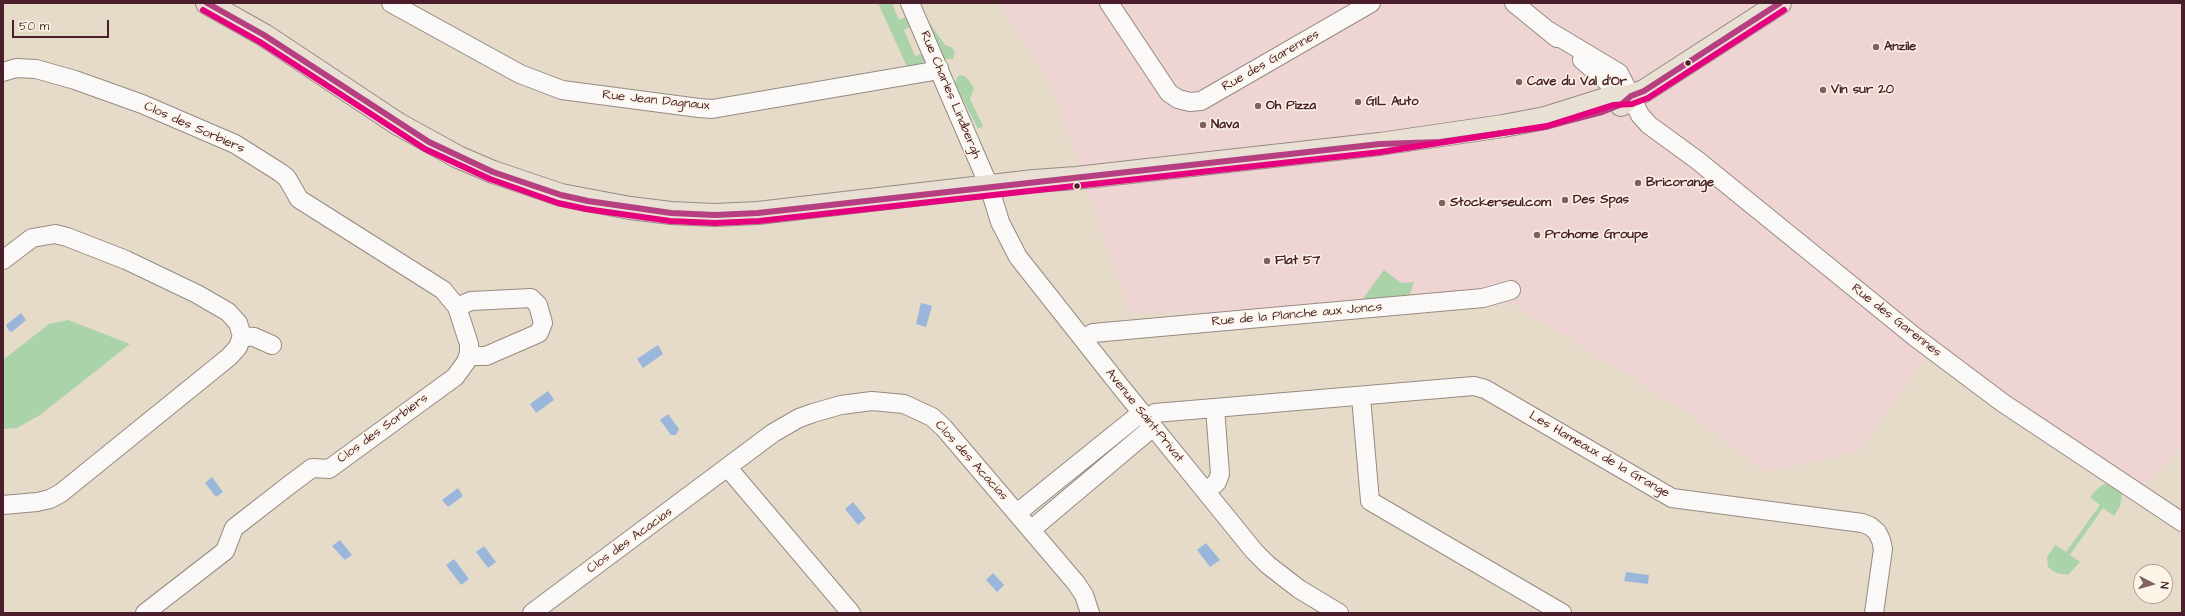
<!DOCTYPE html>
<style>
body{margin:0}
#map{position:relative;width:2185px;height:616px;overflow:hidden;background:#e6dac9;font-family:"Architects Daughter",sans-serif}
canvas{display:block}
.frame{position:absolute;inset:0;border:4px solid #4a1f2b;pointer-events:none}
.north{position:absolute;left:2133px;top:564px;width:40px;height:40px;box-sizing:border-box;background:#fcf5e5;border:1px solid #b59f9b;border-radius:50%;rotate:96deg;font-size:11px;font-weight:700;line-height:16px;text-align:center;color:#4a1f2b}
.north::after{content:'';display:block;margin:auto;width:14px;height:18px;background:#816062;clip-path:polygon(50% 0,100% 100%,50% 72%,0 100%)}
.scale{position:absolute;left:12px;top:20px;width:97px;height:18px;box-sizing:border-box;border:2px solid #4a1f2b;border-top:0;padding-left:5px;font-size:12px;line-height:14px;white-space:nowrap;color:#4a1f2b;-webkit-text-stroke:3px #fcf5e5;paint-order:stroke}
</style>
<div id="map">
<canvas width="2185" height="616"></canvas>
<div class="frame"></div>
<div class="north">N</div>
<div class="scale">50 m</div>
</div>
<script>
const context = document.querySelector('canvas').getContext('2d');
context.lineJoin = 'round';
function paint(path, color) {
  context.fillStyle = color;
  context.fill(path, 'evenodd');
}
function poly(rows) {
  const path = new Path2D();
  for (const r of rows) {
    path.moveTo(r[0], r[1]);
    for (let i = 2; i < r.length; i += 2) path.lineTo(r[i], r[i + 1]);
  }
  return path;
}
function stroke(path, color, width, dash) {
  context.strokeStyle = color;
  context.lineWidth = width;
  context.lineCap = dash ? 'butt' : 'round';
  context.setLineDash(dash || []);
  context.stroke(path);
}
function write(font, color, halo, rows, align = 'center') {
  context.font = font + ' "Architects Daughter",sans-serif';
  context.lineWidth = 3;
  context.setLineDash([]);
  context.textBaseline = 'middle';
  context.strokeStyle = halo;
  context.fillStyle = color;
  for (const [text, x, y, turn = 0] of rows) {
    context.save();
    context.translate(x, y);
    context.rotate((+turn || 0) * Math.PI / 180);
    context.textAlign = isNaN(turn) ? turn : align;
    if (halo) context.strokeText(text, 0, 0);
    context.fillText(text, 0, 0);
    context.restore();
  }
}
paint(poly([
 [999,3,2182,3,2182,449,2137,493,1932,350,1858,452,1765,472,1690,414,1513,304,1130,314,1050,82]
]), '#eed4d2');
paint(poly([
 [878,3,892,3,899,20,908,16,912,26,904,30,915,56,924,53,924,61,919,66,908,69],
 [925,16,945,45,951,47,955,52,953,59,944,59],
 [961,75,966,77,974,88,970,99,983,126,978,129,955,84,957,77],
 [1384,270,1401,283,1414,282,1409,297,1361,301],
 [68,320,130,344,40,415,17,428,3,429,3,358,4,359,49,324],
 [2104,484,2113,485,2120,491,2122,495,2120,506,2114,516,2103,508,2070,555,2080,562,2068,575,2056,573,2048,567,2047,557,2055,545,2066,552,2100,505,2090,497,2097,489]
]), '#aad3aa');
paint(poly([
 [921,303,932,306,926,327,916,324],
 [21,313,26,320,12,332,9,331,6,325],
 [658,345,663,354,643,368,637,359],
 [548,391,554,400,536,413,530,404],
 [668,414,679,429,676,435,671,435,660,420],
 [212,477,223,492,216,497,205,483],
 [458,488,463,496,448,507,442,500],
 [853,502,866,518,858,525,845,509],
 [340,540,352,555,345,560,332,546],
 [1206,543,1220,560,1210,567,1197,550],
 [484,546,496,562,488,568,476,552],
 [454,559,469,579,461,585,446,565],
 [1626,572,1649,575,1648,584,1624,581],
 [993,573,1004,585,997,592,986,580]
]), '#9ab7db');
const minor = poly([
 [391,3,520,74,562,90,699,108,712,109,928,72,939,68],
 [910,3,989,186,1000,222,1018,257,1120,386,1254,551,1268,565,1299,589,1339,613],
 [1109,3,1169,93,1178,99,1190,102,1201,101,1371,3],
 [1514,3,1557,38],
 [1549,31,1619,73,1640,115,1649,125,1697,160,1915,337,2003,403,2182,522],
 [1582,60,1612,86,1631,96],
 [3,72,16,68,36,69,75,80,142,104,235,144,281,173,287,178,299,199,443,290,457,307,469,344,469,353,466,362,455,377,329,469,312,468,288,486,234,528,225,551,145,613],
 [3,260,32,238,55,234,67,237,126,260,197,294,228,312,238,323,242,336,238,347,229,357,61,493,50,499,37,502,3,505],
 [457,307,471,301,531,298,538,305,543,323,539,333,486,356,477,356,469,353],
 [242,336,254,337,272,345],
 [1083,339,1093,333,1483,298,1511,290],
 [1361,397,1370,501,1562,613],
 [1146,419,1155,413,1474,386,1485,389,1672,498,1862,523,1870,526,1877,532,1881,540,1883,549,1874,613],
 [728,468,851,613],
 [1207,491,1217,482,1220,474,1215,408],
 [1017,513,1141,413],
 [1032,529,1153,427],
 [532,613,773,433,799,418,813,413,841,405,872,401,904,404,932,417,944,428,1076,583,1084,595,1090,613]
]);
const major = poly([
 [207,3,264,35,398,124,458,157,493,172,561,195,630,208,671,213,715,215,758,213,1034,181,1076,178,1380,144,1503,126,1545,118,1612,97,1631,96],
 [1621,105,1631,96,1644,91,1780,3]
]);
stroke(minor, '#978a83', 20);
stroke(major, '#978a83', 24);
stroke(minor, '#fbf9f7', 18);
stroke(major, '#e7e0d3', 22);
stroke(poly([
 [207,3,264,35,429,142,493,172,561,195,588,201,671,213,715,215,758,213,1380,144,1440,142,1544,127,1602,112,1622,104,1631,96,1644,91,1780,3]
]), '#b63f82', 6);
stroke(poly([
 [203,10,260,42,425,149,490,179,558,203,586,209,670,221,715,223,759,221,1381,152,1547,126,1613,105,1632,104,1648,98,1784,10]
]), '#e5007d', 6);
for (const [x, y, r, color] of [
 [1876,47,4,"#816062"],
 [1688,63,3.5,"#4a1f2b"],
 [1519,82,4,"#816062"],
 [1823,90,4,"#816062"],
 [1358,102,4,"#816062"],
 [1258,106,4,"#816062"],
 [1203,125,4,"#816062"],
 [1638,183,4,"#816062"],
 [1077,186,3.5,"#4a1f2b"],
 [1565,200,4,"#816062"],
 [1442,203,4,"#816062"],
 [1537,235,4,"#816062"],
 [1267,261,4,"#816062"]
]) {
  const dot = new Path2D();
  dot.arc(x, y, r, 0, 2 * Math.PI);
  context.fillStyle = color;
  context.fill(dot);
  stroke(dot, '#fcf5e5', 1.5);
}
write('bold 13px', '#4a1f2b', '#fcf5e5', [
 ["Anzile",1884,47],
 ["Cave du Val d'Or",1527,82],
 ["Vin sur 20",1831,90],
 ["GIL Auto",1366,102],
 ["Oh Pizza",1266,106],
 ["Nava",1211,125],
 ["Bricorange",1646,183],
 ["Des Spas",1573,200],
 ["Stockerseul.com",1450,203],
 ["Prohome Groupe",1545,235],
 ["Flat 57",1275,261]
], 'left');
write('13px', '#4a1f2b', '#fcf5e5', [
 ["Rue des Garennes",1271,61,-30],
 ["Rue Charles Lindbergh",950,95,67],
 ["Rue Jean Dagnaux",656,101,6],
 ["Clos des Sorbiers",194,128,24],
 ["Rue de la Planche aux Joncs",1297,315,-5],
 ["Rue des Garennes",1896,321,38],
 ["Avenue Saint-Privat",1144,416,51],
 ["Clos des Sorbiers",383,429,-36],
 ["Les Hameaux de la Grange",1599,455,30],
 ["Clos des Acacias",971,461,48],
 ["Clos des Acacias",630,541,-36]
]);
</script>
